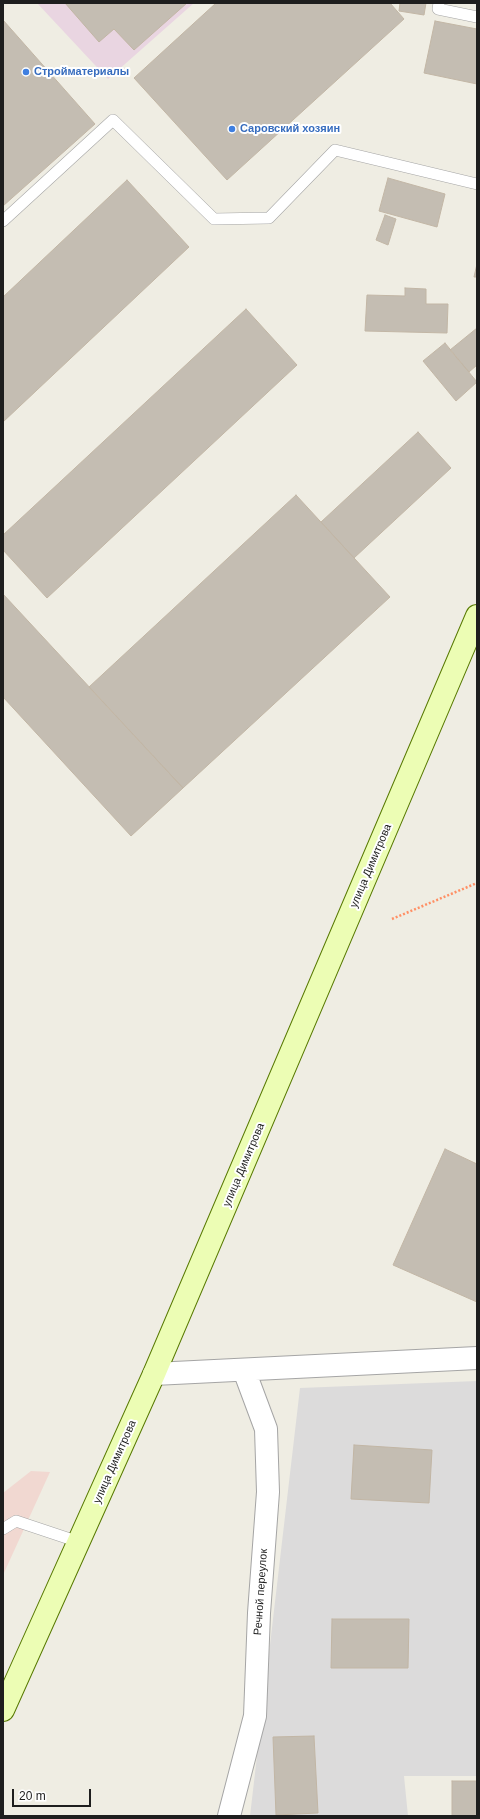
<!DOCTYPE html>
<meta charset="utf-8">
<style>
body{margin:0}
#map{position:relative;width:480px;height:1819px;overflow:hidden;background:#efede3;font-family:Arial,sans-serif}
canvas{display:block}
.frame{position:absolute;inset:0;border:4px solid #1e1e1e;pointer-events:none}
.scale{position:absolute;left:12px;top:1789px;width:79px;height:18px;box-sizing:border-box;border:2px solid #1e1e1e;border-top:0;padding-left:5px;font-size:12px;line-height:14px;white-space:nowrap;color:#1e1e1e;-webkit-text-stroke:3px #fff;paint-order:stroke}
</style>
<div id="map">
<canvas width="480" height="1819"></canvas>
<div class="frame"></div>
<div class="scale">20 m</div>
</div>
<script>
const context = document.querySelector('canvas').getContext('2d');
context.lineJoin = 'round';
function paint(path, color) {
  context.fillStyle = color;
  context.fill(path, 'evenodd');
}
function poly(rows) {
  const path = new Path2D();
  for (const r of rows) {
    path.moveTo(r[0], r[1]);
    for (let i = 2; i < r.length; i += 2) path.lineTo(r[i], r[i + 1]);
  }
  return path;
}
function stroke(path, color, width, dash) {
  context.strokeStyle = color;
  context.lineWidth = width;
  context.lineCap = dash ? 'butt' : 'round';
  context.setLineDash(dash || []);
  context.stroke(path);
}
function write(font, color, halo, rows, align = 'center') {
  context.font = font + ' Arial,sans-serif';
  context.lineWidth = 4;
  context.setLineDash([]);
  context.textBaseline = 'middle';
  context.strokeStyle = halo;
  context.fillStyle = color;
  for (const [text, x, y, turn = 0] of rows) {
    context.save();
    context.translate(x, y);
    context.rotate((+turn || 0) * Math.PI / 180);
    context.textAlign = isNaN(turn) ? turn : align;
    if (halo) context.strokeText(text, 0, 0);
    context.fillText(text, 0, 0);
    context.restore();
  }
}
paint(poly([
 [477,1381,477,1776,404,1776,408,1816,250,1816,300,1388]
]), '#dcdbdb');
paint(poly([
 [31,1471,50,1472,3,1575,3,1493]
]), '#f1d8d1');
paint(poly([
 [37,3,194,3,108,79]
]), '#e9d5e1');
const building = poly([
 [65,3,187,3,134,50,114,29,99,42,65,3],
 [216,3,390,3,404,19,227,180,134,78,216,3],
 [400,3,426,3,424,15,399,11,400,3],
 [3,20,95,124,3,206,3,20],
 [435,21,477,29,477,84,424,73,435,21],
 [388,178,445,194,437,227,379,211,388,178],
 [127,180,189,247,3,422,3,297,127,180],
 [385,215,396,219,388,245,376,240,385,215],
 [477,264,477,277,474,277,477,264],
 [405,288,426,289,426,304,448,304,447,333,365,331,367,295,405,296,405,288],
 [246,309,297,365,47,598,3,550,3,535,246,309],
 [477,328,477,365,469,372,450,350,477,328],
 [445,343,477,382,456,401,423,361,445,343],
 [418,432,451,468,354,558,321,522,418,432],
 [296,495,390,597,183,788,89,687,296,495],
 [3,594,183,788,131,836,3,697,3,594],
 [445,1149,477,1164,477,1302,393,1265,445,1149],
 [354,1445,432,1450,429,1503,351,1499,354,1445],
 [332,1619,409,1619,408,1668,331,1668,332,1619],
 [314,1736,318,1813,276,1815,273,1737,314,1736],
 [452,1781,477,1781,477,1816,452,1816,452,1781]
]);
paint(building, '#c4bdb2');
stroke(building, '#c2b6a5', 1);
const lane = poly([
 [439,3,438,9,477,17],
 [3,221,113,120,214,219,269,218,335,150,477,184],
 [3,1529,16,1521,79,1542]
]);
const street = poly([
 [154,1374,477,1358],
 [229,1816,255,1716,259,1613,268,1492,266,1429,244,1370]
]);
const secondary = poly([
 [3,1710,154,1374,477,616]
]);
stroke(lane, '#a5a5a5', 12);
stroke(street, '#a5a5a5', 24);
stroke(secondary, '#577900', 24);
stroke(poly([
 [392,919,477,883]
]), '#ff8f64', 2.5, [2, 2]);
stroke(lane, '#fff', 11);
stroke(street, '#fff', 22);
stroke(secondary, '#ecfdb4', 22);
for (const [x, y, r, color] of [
 [26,72,4,"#3f7fe0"],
 [232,129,4,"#3f7fe0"]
]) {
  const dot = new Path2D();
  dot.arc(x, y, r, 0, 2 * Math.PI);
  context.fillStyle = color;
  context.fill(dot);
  stroke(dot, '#fff', 1.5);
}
write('bold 11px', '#366cbe', '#fff', [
 ["Стройматериалы",34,72],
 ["Саровский хозяин",240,129]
], 'left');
write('11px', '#1e1e1e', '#fff', [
 ["улица Димитрова",371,866,-67],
 ["улица Димитрова",244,1165,-67],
 ["улица Димитрова",115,1462,-66],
 ["Речной переулок",261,1592,-86]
]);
</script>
